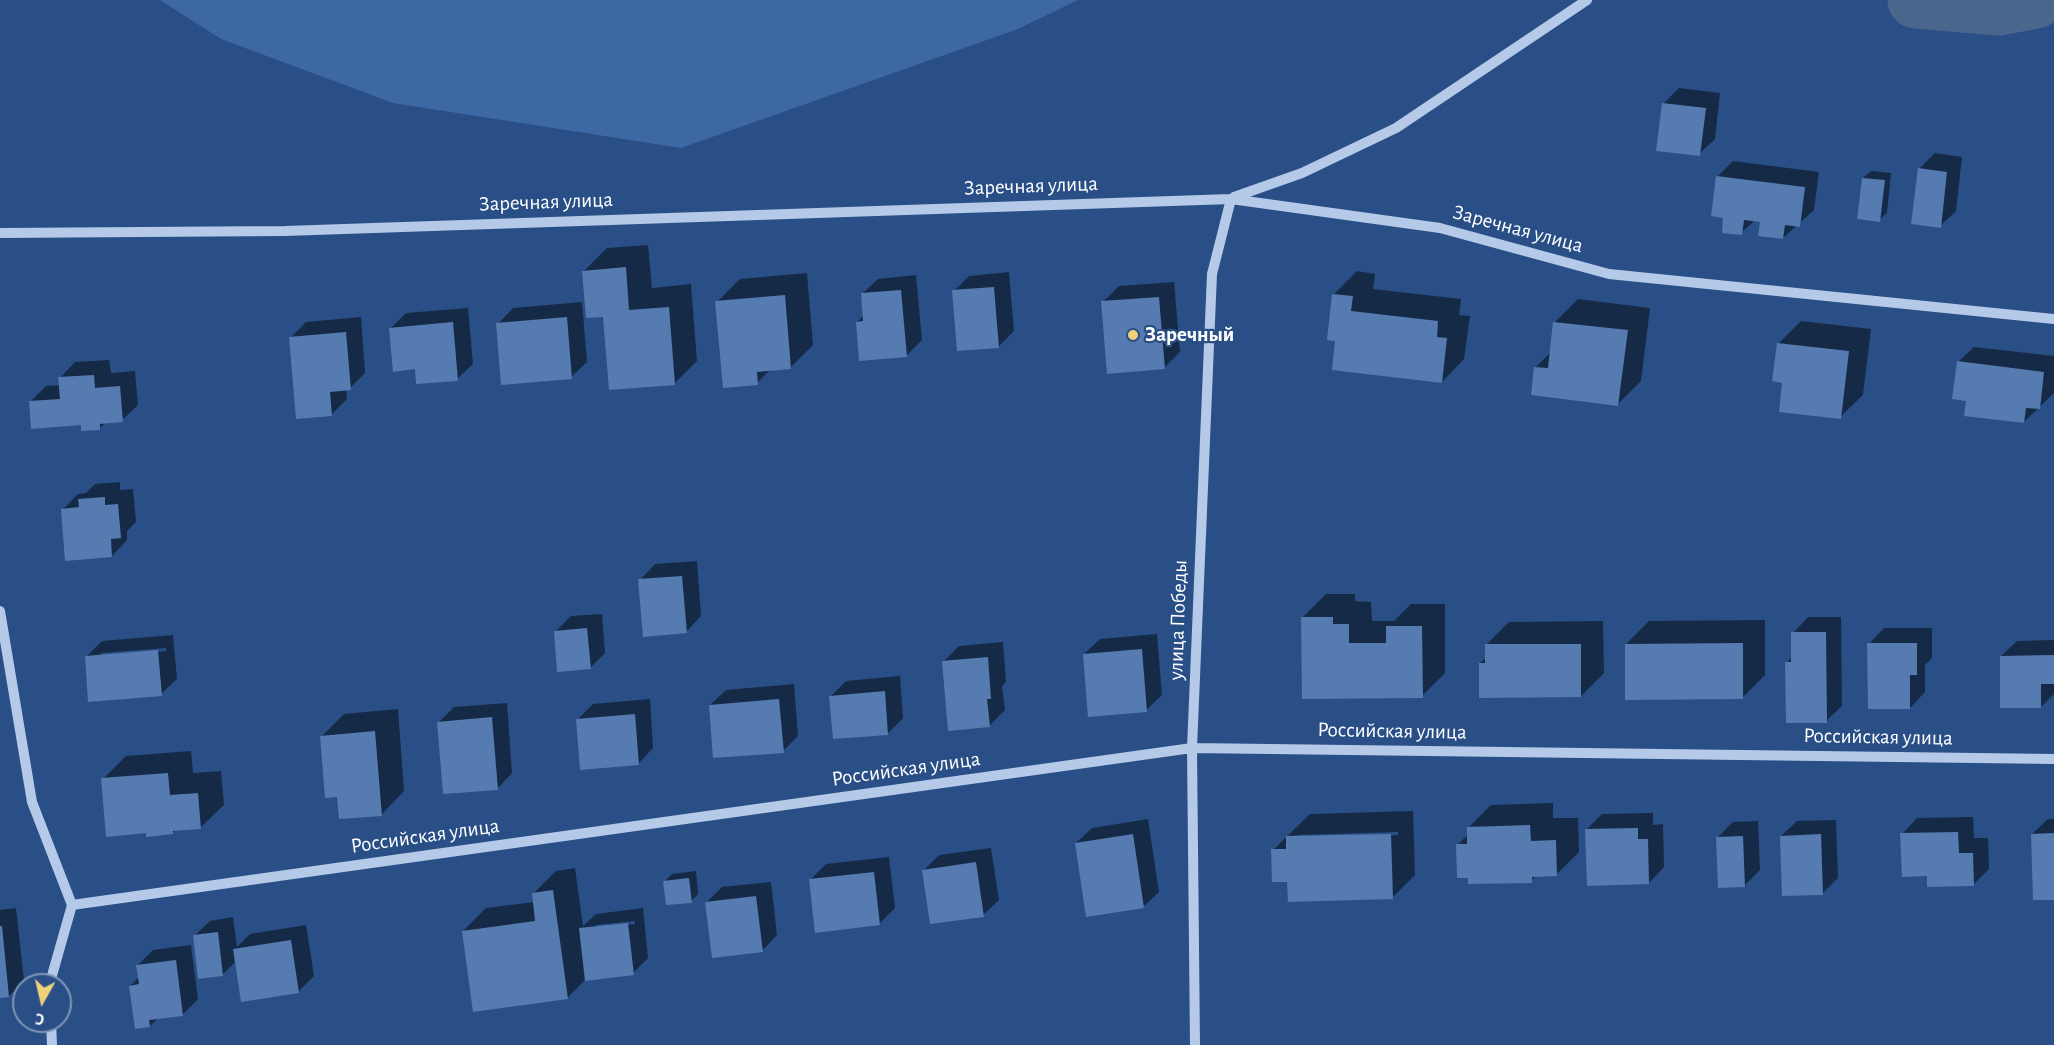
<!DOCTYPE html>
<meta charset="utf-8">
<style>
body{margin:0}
#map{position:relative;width:2054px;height:1045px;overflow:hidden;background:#294f86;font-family:"Alegreya Sans",sans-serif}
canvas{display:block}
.north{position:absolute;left:12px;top:973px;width:60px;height:60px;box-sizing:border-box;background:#294f86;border:2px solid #7f95b6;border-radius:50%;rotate:188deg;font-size:16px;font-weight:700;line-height:24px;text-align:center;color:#fff}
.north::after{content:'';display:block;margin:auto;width:21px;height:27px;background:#efd17c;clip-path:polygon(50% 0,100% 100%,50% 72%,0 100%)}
</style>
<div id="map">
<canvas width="2054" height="1045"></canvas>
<div class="north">С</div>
</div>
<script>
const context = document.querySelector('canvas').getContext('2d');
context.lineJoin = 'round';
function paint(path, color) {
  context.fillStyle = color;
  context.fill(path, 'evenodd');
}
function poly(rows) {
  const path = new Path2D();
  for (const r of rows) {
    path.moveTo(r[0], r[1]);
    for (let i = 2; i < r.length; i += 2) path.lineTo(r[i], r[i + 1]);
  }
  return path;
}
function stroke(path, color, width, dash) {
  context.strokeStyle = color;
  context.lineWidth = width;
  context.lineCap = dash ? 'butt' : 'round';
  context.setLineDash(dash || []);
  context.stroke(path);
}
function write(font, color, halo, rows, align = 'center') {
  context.font = font + ' "Alegreya Sans",sans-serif';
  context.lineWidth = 4.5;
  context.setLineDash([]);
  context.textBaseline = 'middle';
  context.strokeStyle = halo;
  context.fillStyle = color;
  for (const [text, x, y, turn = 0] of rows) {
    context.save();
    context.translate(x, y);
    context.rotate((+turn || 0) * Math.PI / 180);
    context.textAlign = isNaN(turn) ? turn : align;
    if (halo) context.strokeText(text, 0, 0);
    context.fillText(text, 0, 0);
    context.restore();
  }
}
paint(poly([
 [160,0,1078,0,1018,29,681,148,393,103,221,39]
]), '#3e68a3');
paint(poly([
 [1679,88,1720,93,1715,139,1699,154,1663,104],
 [1935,153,1962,157,1956,211,1940,226,1919,169],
 [1733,161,1819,172,1814,210,1783,238,1762,221,1755,220,1741,233,1725,216,1718,176],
 [1871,171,1891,173,1887,213,1879,220,1863,178],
 [648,245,652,288,691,284,697,361,674,384,604,315,584,271,607,248],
 [1357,271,1375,274,1373,289,1461,299,1459,315,1470,316,1464,359,1442,382,1337,340,1334,294],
 [1009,272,1014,331,998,347,954,291,969,276],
 [807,273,813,345,790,368,771,369,757,383,717,302,740,279],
 [916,275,922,340,906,356,857,322,864,315,862,294,878,279],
 [1174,282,1180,352,1164,368,1103,302,1119,286],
 [1578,299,1650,308,1641,381,1618,404,1535,368,1551,352,1555,322],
 [582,302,587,362,571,377,498,324,513,308],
 [468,308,473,364,457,379,417,368,391,328,406,313],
 [361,317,365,373,350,388,346,389,347,399,331,415,291,337,306,322],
 [1801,321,1871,329,1863,395,1840,417,1784,382,1778,344],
 [1974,347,2054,356,2054,393,2024,422,1968,399,1958,362],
 [109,360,111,373,135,371,138,405,122,420,106,422,100,428,30,402,46,386,60,385,60,378,75,362],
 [120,482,120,490,133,489,136,522,127,531,127,540,112,556,63,509,78,494,86,493,95,484],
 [697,561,701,616,686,632,640,580,655,564],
 [1326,594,1355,594,1355,601,1371,602,1372,621,1394,621,1411,604,1445,604,1445,673,1422,696,1303,617],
 [602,614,605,653,590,668,555,632,571,616],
 [1808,617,1841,617,1842,706,1826,721,1787,662,1793,656,1793,633],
 [1765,620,1765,675,1742,698,1626,644,1649,621],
 [1603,621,1604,673,1581,696,1480,663,1486,658,1486,645,1509,622],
 [1884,628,1932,628,1932,658,1925,665,1925,692,1910,708,1869,644],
 [1157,634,1162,695,1146,710,1084,654,1100,639],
 [173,635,177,679,161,694,86,657,102,641],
 [166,648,166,651,101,656,101,653],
 [2054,640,2054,694,2041,707,2001,656,2017,641],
 [1003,642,1006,682,1002,686,1005,710,989,726,943,662,959,646],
 [900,676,903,718,888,733,831,696,846,681],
 [794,684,798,736,783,751,710,705,726,690],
 [650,699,653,748,638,764,577,720,593,704],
 [507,703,512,773,497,789,439,722,454,707],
 [398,709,404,791,382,814,338,795,321,737,344,714],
 [191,751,193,773,221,771,224,805,201,827,176,829,173,833,147,832,103,779,126,756],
 [1553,803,1553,818,1578,818,1579,852,1556,875,1537,875,1531,881,1457,845,1469,834,1468,828,1491,805],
 [1413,811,1415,875,1392,898,1289,880,1273,850,1310,814],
 [1398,832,1398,835,1295,838,1298,835],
 [1653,813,1653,825,1663,824,1664,867,1649,883,1587,829,1602,814],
 [1973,817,1974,838,1988,838,1989,869,1973,885,1929,875,1902,834,1917,818],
 [1148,819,1159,892,1143,907,1076,843,1092,828],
 [2048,819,2054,819,2054,898,2032,834],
 [1836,820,1838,878,1822,894,1781,836,1797,821],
 [1758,821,1760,870,1744,886,1718,837,1733,822],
 [991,848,999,900,983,915,924,870,939,855],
 [889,857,895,908,879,924,810,880,826,864],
 [575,868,583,926,596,914,643,908,648,958,633,973,586,979,567,998,463,931,486,908,534,902,533,894,556,871],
 [635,921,635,924,596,928,596,925],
 [696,871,698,894,691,901,665,881,672,874],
 [771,882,777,935,762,951,707,902,722,887],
 [16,908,24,981,9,996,0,997,0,910],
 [233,917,237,947,250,934,306,925,314,976,298,992,236,961,223,974,194,936,210,921],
 [191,945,198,999,183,1014,159,1017,150,1026,130,986,139,977,138,965,153,950]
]), '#0007');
stroke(poly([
 [1916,0,1999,7,2036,0]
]), '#4b668d', 57);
paint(poly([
 [1662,103,1706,108,1700,156,1656,151],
 [1918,168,1947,172,1941,228,1911,224],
 [1716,176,1805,187,1800,227,1785,225,1783,239,1758,236,1760,222,1744,220,1742,235,1722,233,1723,218,1711,216],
 [1862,178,1885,180,1880,222,1857,219],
 [626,267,629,310,669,307,675,385,609,390,603,317,586,318,582,271],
 [994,287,999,348,957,351,952,290],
 [901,290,907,357,859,361,856,322,863,321,861,293],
 [1332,294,1353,296,1351,311,1438,321,1437,337,1447,338,1442,383,1332,370,1335,341,1327,340],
 [785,295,791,369,757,372,758,385,723,388,715,301],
 [1159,297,1165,369,1107,374,1101,301],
 [567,317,572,379,501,385,496,323],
 [453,322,458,381,416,384,415,369,393,372,389,328],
 [1553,322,1628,330,1618,406,1531,395,1534,367,1548,368],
 [346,332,351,390,330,392,332,416,296,419,289,337],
 [1777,343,1849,351,1841,419,1779,412,1782,383,1772,381],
 [1957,361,2044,372,2040,409,2026,408,2024,423,1964,416,1966,401,1952,399],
 [94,375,95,388,120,386,123,422,100,424,100,430,81,431,81,425,31,429,29,401,60,399,58,377],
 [105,497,105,505,118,504,121,538,111,539,112,557,65,561,61,509,79,507,78,499],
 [682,576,687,633,643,637,638,579],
 [1301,617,1333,617,1333,624,1349,624,1349,643,1386,643,1386,626,1422,626,1423,698,1302,699],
 [587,628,591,669,557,672,554,631],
 [1791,632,1826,632,1827,723,1786,723,1785,662,1791,662],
 [1743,643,1743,699,1625,700,1625,644],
 [1867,643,1917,643,1917,675,1910,675,1910,709,1868,709],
 [1485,644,1581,644,1581,697,1479,698,1479,663,1485,663],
 [1142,649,1147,712,1088,717,1083,654],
 [158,650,162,696,88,702,85,656],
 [2054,655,2054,684,2041,684,2041,708,2000,708,2000,656],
 [988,657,991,699,987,699,990,727,948,731,942,661],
 [885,691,888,735,833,739,829,696],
 [779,699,784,753,713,758,709,705],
 [635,714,639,765,580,770,576,719],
 [492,717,498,790,443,794,437,722],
 [375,731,382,816,339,819,337,797,325,798,320,736],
 [168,773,170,795,198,793,201,829,173,831,173,834,146,837,146,833,106,837,101,778],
 [1530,825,1531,841,1556,840,1557,876,1532,877,1532,883,1468,884,1468,878,1457,878,1456,844,1467,844,1467,827],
 [1638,828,1638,839,1648,839,1649,884,1587,886,1585,829],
 [1958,832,1959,853,1973,853,1974,886,1927,887,1927,876,1902,877,1900,833],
 [2054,833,2054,900,2033,900,2031,834],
 [1133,834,1144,908,1086,917,1075,843],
 [1391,834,1393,899,1288,902,1287,882,1272,882,1271,849,1286,849,1286,836],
 [1821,834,1823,895,1782,896,1780,836],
 [1743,836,1745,887,1718,888,1716,837],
 [976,862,984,917,930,924,922,870],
 [874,872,880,925,815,933,809,879],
 [689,878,692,903,666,905,663,881],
 [553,890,568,999,473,1012,462,931,535,921,532,893],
 [756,896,763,952,712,958,705,902],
 [628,923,634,975,585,981,579,928],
 [0,926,2,926,9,997,0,998],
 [218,932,223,976,198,979,193,935],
 [291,940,299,993,241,1002,233,949],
 [176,960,183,1016,149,1020,150,1027,135,1029,129,986,139,984,136,965]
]), '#567bb0');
stroke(poly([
 [1234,197,1302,173,1396,128,1587,0],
 [0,233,285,231,1231,199,1440,228,1609,274,2054,319],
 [0,611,32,802,72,905],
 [72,905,1192,748,2054,759],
 [51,985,51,979,72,905],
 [51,1021,52,1045],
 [1195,1045,1192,748,1212,274,1231,199]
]), '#b5cae8', 10);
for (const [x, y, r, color] of [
 [1133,335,6,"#efd17c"]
]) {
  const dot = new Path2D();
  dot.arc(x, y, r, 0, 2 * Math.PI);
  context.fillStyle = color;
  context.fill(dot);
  stroke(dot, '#294f86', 2);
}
write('21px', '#fff', '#294f86', [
 ["Заречная улица",1031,186,-2],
 ["Заречная улица",546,202,-2],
 ["Заречная улица",1518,229,15],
 ["улица Победы",1178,620,-88],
 ["Российская улица",1392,731,1],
 ["Российская улица",1878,737,1],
 ["Российская улица",906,769,-8],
 ["Российская улица",425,836,-8]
]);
write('bold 21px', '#fff', '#294f86', [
 ["Заречный",1145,335]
], 'left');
</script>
